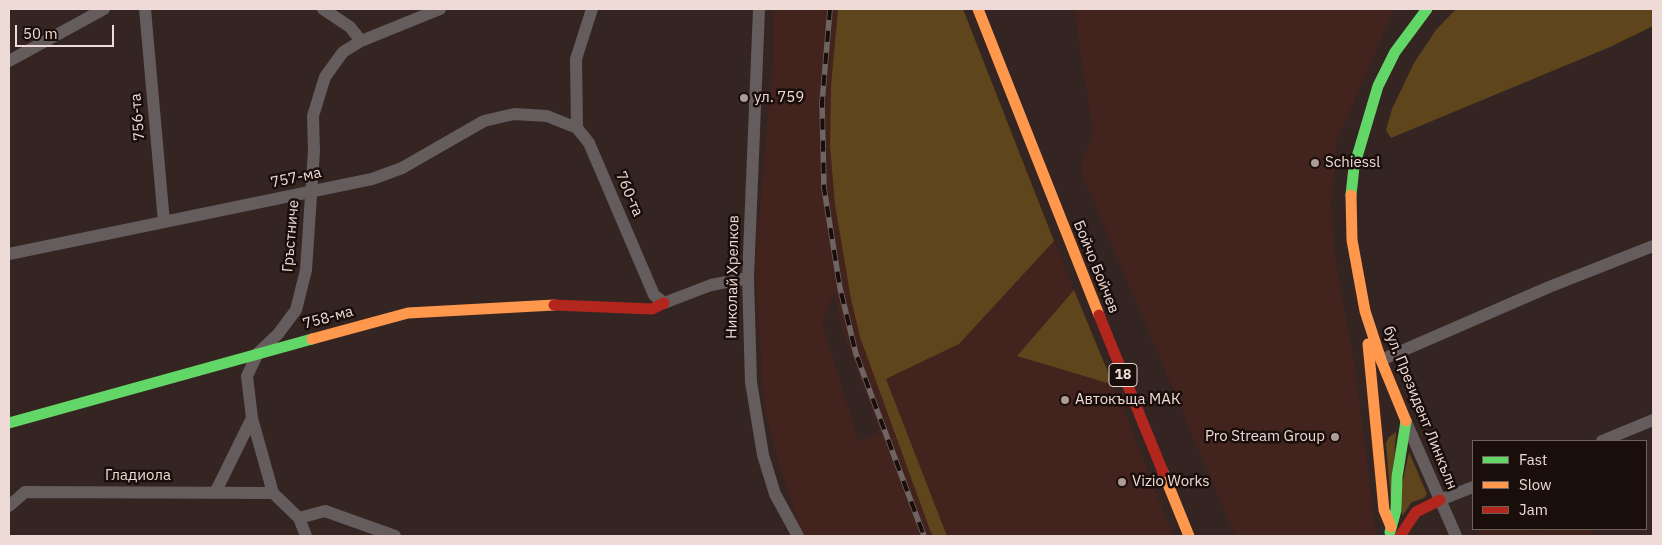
<!DOCTYPE html>
<meta charset="utf-8">
<style>
body{margin:0}
#map{position:relative;width:1662px;height:545px;overflow:hidden;background:#342522;font-family:"IBM Plex Sans",sans-serif}
canvas{display:block}
.frame{position:absolute;inset:0;border:10px solid #eedad6;pointer-events:none}
.legend{position:absolute;left:1472px;top:440px;width:175px;height:90px;box-sizing:border-box;background:#1a0e0b;border:1px solid #6f605c;margin:0;padding:6px 9px;list-style:none;font-size:15px;color:#eedad6}
.legend li{display:flex;align-items:center;gap:10px;height:25px}
.legend b{width:25px;border:1px solid #6f605c}
.scale{position:absolute;left:15px;top:25px;width:99px;height:22px;box-sizing:border-box;border:2px solid #eedad6;border-top:0;padding-left:6px;font-size:15px;line-height:18px;white-space:nowrap;color:#eedad6;-webkit-text-stroke:4px #1a0e0b;paint-order:stroke}
</style>
<div id="map">
<canvas width="1662" height="545"></canvas>
<div class="frame"></div>
<ul class="legend">
<li><b style="height:6px;background:#63d668"></b>Fast</li>
<li><b style="height:6px;background:#ff974d"></b>Slow</li>
<li><b style="height:6px;background:#b3261e"></b>Jam</li>
</ul>
<div class="scale">50 m</div>
</div>
<script>
const context = document.querySelector('canvas').getContext('2d');
context.lineJoin = 'round';
function paint(path, color) {
  context.fillStyle = color;
  context.fill(path, 'evenodd');
}
function poly(rows) {
  const path = new Path2D();
  for (const r of rows) {
    path.moveTo(r[0], r[1]);
    for (let i = 2; i < r.length; i += 2) path.lineTo(r[i], r[i + 1]);
  }
  return path;
}
function stroke(path, color, width, dash) {
  context.strokeStyle = color;
  context.lineWidth = width;
  context.lineCap = dash ? 'butt' : 'round';
  context.setLineDash(dash || []);
  context.stroke(path);
}
function write(font, color, halo, rows, align = 'center') {
  context.font = font + ' "IBM Plex Sans",sans-serif';
  context.lineWidth = 5;
  context.setLineDash([]);
  context.textBaseline = 'middle';
  context.strokeStyle = halo;
  context.fillStyle = color;
  for (const [text, x, y, turn = 0] of rows) {
    context.save();
    context.translate(x, y);
    context.rotate((+turn || 0) * Math.PI / 180);
    context.textAlign = isNaN(turn) ? turn : align;
    if (halo) context.strokeText(text, 0, 0);
    context.fillText(text, 0, 0);
    context.restore();
  }
}
paint(poly([
 [773,9,838,9,836,24,835,205,933,536,806,536,800,527,780,467,764,405,755,265,773,64],
 [834,292,842,329,880,433,859,442,822,324],
 [1074,9,1394,9,1337,140,1331,205,1335,259,1354,362,1376,536,1235,536,1080,169,1093,133],
 [1054,241,1074,290,1017,356,1114,385,1173,536,947,536,886,379,959,344],
 [1477,529,1534,529,1536,533,1546,529,1592,529,1595,536,1481,536]
]), '#43231d');
paint(poly([
 [838,9,963,9,1054,241,959,344,886,379,947,536,933,536,930,530,860,337,851,299,835,205,830,145,831,86],
 [1456,9,1653,9,1653,26,1610,47,1391,138,1386,130,1392,109,1414,63,1436,30],
 [1074,290,1110,377,1114,385,1017,356],
 [1396,432,1391,504,1386,443,1389,437],
 [1409,452,1427,494,1424,498,1412,502,1402,516,1402,485]
]), '#5e451b');
stroke(poly([
 [145,9,164,222],
 [323,9,350,27,361,41],
 [592,9,576,59,577,128,589,143,654,295,664,303,711,285,748,278],
 [759,9,748,278,751,382,763,455,775,494,798,536],
 [9,61,104,9],
 [9,254,372,179,402,168,484,121,514,114,547,116,577,128],
 [1381,360,1549,287,1653,246],
 [1406,422,1456,536],
 [1602,441,1653,420],
 [216,491,252,418],
 [1440,500,1473,487],
 [9,506,25,492,273,493],
 [299,518,325,511,395,536],
 [306,536,299,518,273,493,252,418,247,376,258,353,278,334,296,310,306,270,314,151,313,116,325,77,343,52,361,41,440,9]
]), '#655c5d', 12);
stroke(poly([
 [1351,195,1354,167,1378,86,1395,52,1427,9],
 [9,423,312,339],
 [1390,532,1396,510,1397,477,1406,421]
]), '#63d668', 11);
stroke(poly([
 [978,9,1099,315],
 [1351,195,1352,240,1365,311,1381,360,1406,421],
 [312,339,408,313,554,305],
 [1368,344,1384,510,1391,527],
 [1163,472,1189,536]
]), '#ff974d', 11);
stroke(poly([
 [554,305,652,309,664,303],
 [1099,315,1163,472],
 [1400,536,1416,512,1440,500]
]), '#b3261e', 11);
const rail = poly([
 [830,9,822,103,824,188,840,288,856,354,924,536]
]);
stroke(rail, '#6e6563', 5.5);
stroke(rail, '#1a0e0b', 4, [11]);
for (const [x, y, r, color] of [
 [744,98,5,"#ad9b97"],
 [1315,163,5,"#ad9b97"],
 [1065,400,5,"#ad9b97"],
 [1335,437,5,"#ad9b97"],
 [1122,482,5,"#ad9b97"]
]) {
  const dot = new Path2D();
  dot.arc(x, y, r, 0, 2 * Math.PI);
  context.fillStyle = color;
  context.fill(dot);
  stroke(dot, '#1a0e0b', 2);
}
for (const [x, y, w] of [
 [1123,375,28]
]) {
  const box = new Path2D();
  box.roundRect(x - w / 2, y - 11.5, w, 23, 4);
  context.fillStyle = '#1a0e0b';
  context.fill(box);
  stroke(box, '#eedad6', 1);
}
write('bold 14px', '#eedad6', null, [
 ["18",1123,375]
]);
write('15px', '#eedad6', '#1a0e0b', [
 ["ул. 759",754,98],
 ["Schiessl",1325,163],
 ["Автокъща МАК",1075,400],
 ["Pro Stream Group",1325,437,"right"],
 ["Vizio Works",1132,482]
], 'left');
write('15px', '#eedad6', '#1a0e0b', [
 ["756-та",138,117,-95],
 ["757-ма",296,178,-12],
 ["760-та",629,194,67],
 ["Гръстниче",291,236,-85],
 ["Бойчо Бойчев",1096,267,68],
 ["Николай Хрелков",733,277,-89],
 ["758-ма",328,318,-15],
 ["бул. Президент Линкълн",1420,408,68],
 ["Гладиола",138,476]
]);
</script>
